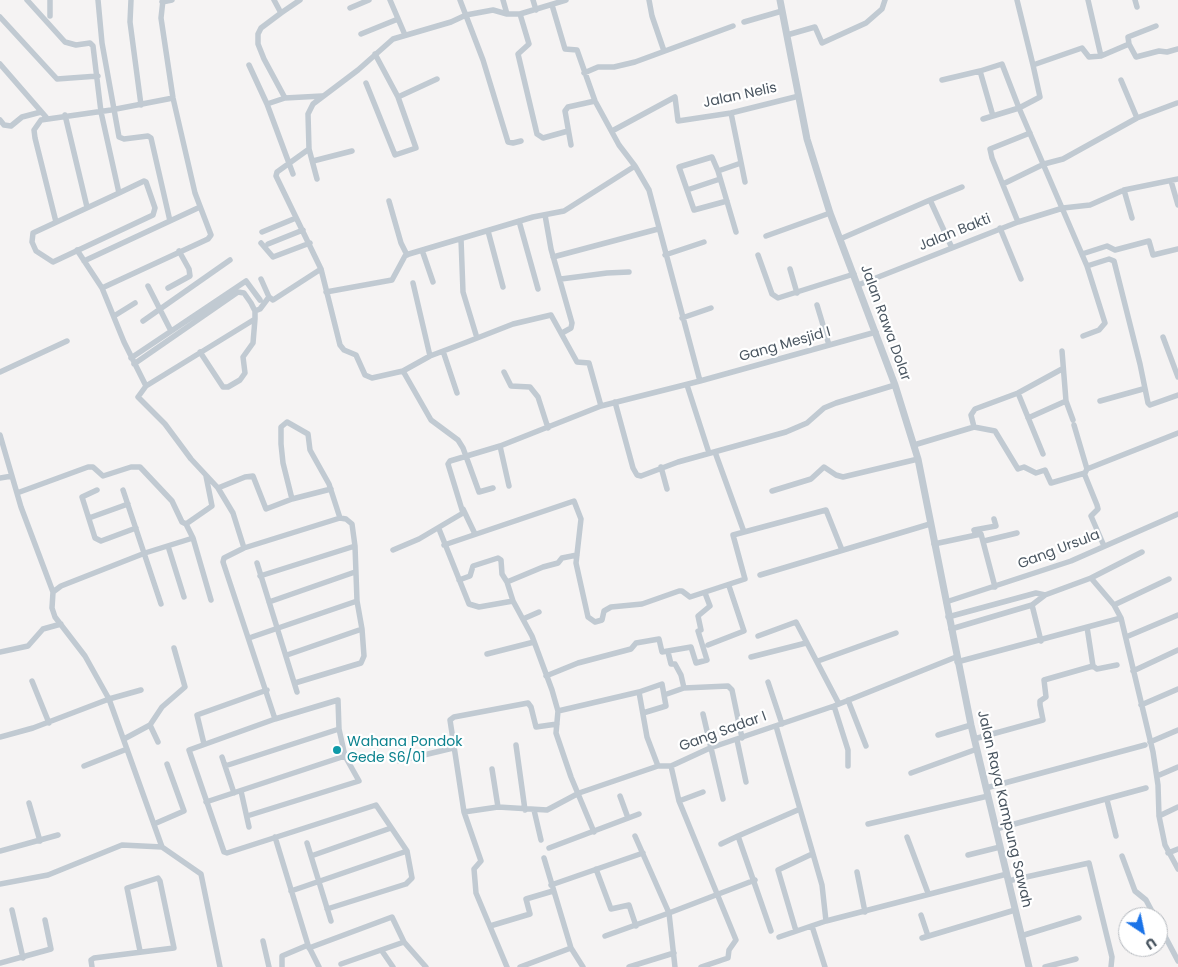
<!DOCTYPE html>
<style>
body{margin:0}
#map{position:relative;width:1178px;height:967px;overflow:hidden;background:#f5f3f3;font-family:Poppins,sans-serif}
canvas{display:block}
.north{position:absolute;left:1118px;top:907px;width:50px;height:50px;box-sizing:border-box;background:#fff;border:1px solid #b7bbc0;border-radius:50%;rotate:146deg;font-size:14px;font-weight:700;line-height:20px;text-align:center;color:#4a5661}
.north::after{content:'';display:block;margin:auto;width:18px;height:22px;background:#1a73e8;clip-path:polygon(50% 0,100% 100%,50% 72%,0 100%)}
</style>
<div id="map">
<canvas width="1178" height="967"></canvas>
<div class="north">U</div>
</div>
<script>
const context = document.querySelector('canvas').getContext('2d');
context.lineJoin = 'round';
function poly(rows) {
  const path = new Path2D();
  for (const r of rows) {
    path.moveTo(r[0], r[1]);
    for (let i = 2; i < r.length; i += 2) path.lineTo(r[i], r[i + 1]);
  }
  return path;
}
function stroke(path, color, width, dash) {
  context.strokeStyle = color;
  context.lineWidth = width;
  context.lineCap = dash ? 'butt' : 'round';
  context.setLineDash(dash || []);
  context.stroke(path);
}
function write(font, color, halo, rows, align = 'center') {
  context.font = font + ' Poppins,sans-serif';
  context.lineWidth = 4.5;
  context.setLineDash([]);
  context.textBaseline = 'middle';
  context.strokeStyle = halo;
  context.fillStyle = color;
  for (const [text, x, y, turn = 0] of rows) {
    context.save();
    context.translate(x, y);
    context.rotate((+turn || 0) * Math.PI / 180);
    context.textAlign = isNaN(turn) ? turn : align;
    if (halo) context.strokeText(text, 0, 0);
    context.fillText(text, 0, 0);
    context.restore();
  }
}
stroke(poly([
 [27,0,65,42,76,45,90,43,93,46,101,112,119,193,144,181,146,182,155,208,153,215,53,262,36,251,32,242,33,233,119,193],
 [50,0,50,16],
 [98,0,102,43,119,137,124,139,148,136,151,138,170,221],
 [131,0,130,22,141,105],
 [274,0,281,13,300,0],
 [390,0,405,35],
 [460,0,483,60,508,142,513,143,521,141],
 [503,0,507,14],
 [533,0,536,10],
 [566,0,520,14,507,14,493,10,466,15,451,22,393,39,358,70,313,104,308,114,309,149,277,172,276,176,321,269,340,345,344,350,356,355,365,375,372,378,403,371,430,356,467,342,513,324,551,315,577,362,589,363,601,406],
 [649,0,652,16,664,51],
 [1017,0,1033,65,1082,48,1089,57,1101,56,1129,44,1128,37,1156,26],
 [1088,0,1101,56],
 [1135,0,1137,7],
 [162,2,172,0],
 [552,5,565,49,577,50,595,101,619,145,635,166,649,190,700,381],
 [350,8,369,0],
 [281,13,261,28,258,34,258,44,264,59,285,98,322,96],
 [520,14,529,44,518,54,537,134,543,138,568,131],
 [0,17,57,79,98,76],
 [744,22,782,11],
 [361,34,398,19],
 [787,35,815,27,822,43,866,23,882,9,885,0],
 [1129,44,1136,57,1159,51,1167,52,1178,49],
 [375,54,398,97,437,79],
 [0,64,46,117],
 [249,65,267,104,285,98],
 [1033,65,1040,97,1019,108,1087,266,1105,323,1099,330,1083,336],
 [584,73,598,67,614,67,635,62,733,26],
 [942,80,980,71],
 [1121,80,1137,118],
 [366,83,395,155,416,148,398,97],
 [267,104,293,174],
 [731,113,745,182],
 [65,115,87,207],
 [983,119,1019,108,1002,64,980,71,993,116],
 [0,120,4,125,11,126,22,117,41,112],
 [612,131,675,97,678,121,731,113,799,96],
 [571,145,565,111,568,107,595,101],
 [309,149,317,179],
 [313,161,352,151],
 [718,171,712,157,679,167,694,210,727,201],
 [1171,181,1178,205],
 [1003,184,1044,164,1063,159,1137,118,1177,103],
 [687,190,720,179],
 [1124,190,1132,218],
 [930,200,962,187],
 [389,201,401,243,407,255],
 [545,215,551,249,572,323,571,328,562,333],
 [519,221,538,289],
 [56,222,35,138,34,130,41,120,111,110,173,98],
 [1018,222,992,158,990,149,1030,133],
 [1000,228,1021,279],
 [488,231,503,287],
 [262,232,296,218],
 [736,232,718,171,741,163],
 [766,236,830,213],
 [461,239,463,292,477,338],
 [840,239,930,200,952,248],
 [261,243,273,257,310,243],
 [268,244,303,230],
 [77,250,102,288,124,342,146,386],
 [422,250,433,282],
 [1082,254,1107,246,1115,250,1149,241,1153,255,1178,249],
 [665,255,704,242],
 [758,255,772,294,778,298,854,274],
 [553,257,658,229],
 [84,261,200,207],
 [1087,266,1109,259,1114,261,1140,364,1148,403,1150,405,1178,395],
 [790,269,797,293],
 [261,279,269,297,273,300,321,269],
 [561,279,607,273,629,272],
 [413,283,430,356],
 [858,285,1018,222,1063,208,1090,205,1124,190,1178,179],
 [148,286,171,331],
 [102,288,208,239,211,235,195,193,173,98,161,18,163,0],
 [168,288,190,276,189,269,179,251],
 [326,292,392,280,405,256,409,254,533,217,564,211,635,166],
 [817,305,829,345],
 [255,311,260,309,269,297],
 [114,316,135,303],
 [682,318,711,308],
 [143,321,230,260],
 [1163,337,1178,377],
 [443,351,457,393],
 [200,352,223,387,228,387,240,380,245,373,243,357,253,343,255,319],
 [131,358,246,281,260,300],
 [134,364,238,292,244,293,251,303,255,311,255,319,146,386,138,397,165,424,191,459,218,488,233,513,244,548],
 [403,371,431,420,458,440,463,448,479,492,493,488],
 [0,372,67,341],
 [504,372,511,386,530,387,538,397,548,428],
 [687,385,709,453],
 [1018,393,1043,454],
 [1066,401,1073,420],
 [1100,401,1143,389],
 [615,402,633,468,637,475,641,476,678,462,786,432,807,423,824,408,836,403,895,385],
 [1028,418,1066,401,1062,351],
 [974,427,995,431,1018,469,1024,467,1036,473,1045,470,1051,483,1085,473,1087,469,1074,425],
 [0,435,21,507,53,592],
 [914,445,974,427,971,415,975,409,1018,393,1062,369],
 [500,446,509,486],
 [715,452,744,532],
 [661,467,667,489],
 [1087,469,1178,433],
 [1084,473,1097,505,1098,509,1091,516,1104,546],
 [0,478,12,476],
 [218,488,245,477,253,476,266,509,292,499,331,489],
 [97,490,82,497,95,538,101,541,136,528],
 [123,490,161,604],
 [772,491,811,479,824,467,836,475,843,477,918,459],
 [17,493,88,467,93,467,103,476,131,467,140,467,172,501,182,522,186,524,193,538,211,600],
 [292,499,283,463,281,444,281,427,287,422,308,434,310,450,329,484,340,518],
 [463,509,475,534],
 [89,518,128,504],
 [186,524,212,506,206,476],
 [439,529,469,604,479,607,513,601],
 [976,535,974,530,996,526,994,519],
 [193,538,145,553,61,586,53,592,52,608,55,617,85,656,109,699,162,847,201,874,220,967],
 [984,541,1017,533],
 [934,544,981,534,995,587],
 [444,545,574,501,581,519,576,563,588,617,595,622,602,620,604,611,611,607,642,604,679,591,682,591,690,597,745,579,733,535,826,510,842,550],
 [168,546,184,597],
 [393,550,419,539,463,513,448,464,450,461,500,446,601,406,700,381,876,332],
 [257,563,297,692],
 [760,575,930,524],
 [260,576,355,546],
 [1091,578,1142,552],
 [459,580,470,576,473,566,498,558,501,560,502,574,507,582,513,601,532,636,552,690,558,711,556,733,571,777,594,832],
 [507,582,543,567,558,563,562,558,577,555],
 [269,602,355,572],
 [946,602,1071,561,1178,514],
 [1032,605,1041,641],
 [1114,605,1169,579],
 [948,617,1036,593,1045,595],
 [523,619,539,612],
 [951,629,1032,605,1045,595,1091,578,1114,605,1121,618,1153,752,1158,785,1159,816,1165,845,1178,869],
 [758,636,796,622,839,704],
 [1126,637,1178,615],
 [249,638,357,601],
 [708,645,744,631,729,586],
 [0,652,28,646,43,629,61,624],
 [668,652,671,664,675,664,681,675,684,688],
 [487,654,534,642],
 [287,655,362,629],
 [751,657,806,643],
 [818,661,896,633],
 [957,662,1121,618],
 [1093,666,1097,669,1117,665],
 [1133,671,1178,650],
 [546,676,578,663,631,649,636,643,659,639,662,652,691,647,696,663,707,660,698,631,701,630,698,616,710,606,705,593],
 [32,681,49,723],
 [768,682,782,724],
 [639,692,662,684,664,695],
 [848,700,866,746],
 [1141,705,1178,689],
 [834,706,848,750,848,766],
 [558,711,639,692,647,737,658,766],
 [643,713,666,706,664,695,684,688,728,686,732,690,742,738],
 [703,714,723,799],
 [275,719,223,562,224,558,244,548,340,518,346,519,352,524,355,546,357,601,362,629,364,656,361,663,295,683],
 [150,725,158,742],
 [776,726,822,885,826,921],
 [938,735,971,725],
 [0,737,33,728,109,699,141,690],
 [124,739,150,725,162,707,185,687,174,648],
 [974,739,1043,720,1040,705,1040,701,1046,697,1044,680,1093,666,1087,627],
 [737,740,746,782],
 [1150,742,1178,730],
 [204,744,197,715,267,690],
 [516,745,525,810],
 [222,757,234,793],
 [399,761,453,748],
 [84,766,127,749],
 [225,766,339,729],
 [492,769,498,807],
 [911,773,977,749],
 [1157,776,1178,767],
 [986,788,1145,745],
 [241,791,249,827],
 [620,796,628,818],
 [1107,800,1116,836],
 [679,801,703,792],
 [206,802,345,756],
 [29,803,40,841],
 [534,810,541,840],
 [464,812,498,807,547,810,579,793,658,766,671,766],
 [247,816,359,781,345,756,339,729,338,700,275,719,189,750,224,852,227,853,376,805,407,851,412,878,406,884,327,909],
 [1159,816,1178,807],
 [154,824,184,811,167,764],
 [868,824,988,796],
 [996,829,1146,788],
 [275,837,308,945,319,967],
 [907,837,928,893],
 [307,843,331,921],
 [721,844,738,836],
 [549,848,639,814],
 [0,851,58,835],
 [1168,853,1178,849],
 [968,855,1000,847],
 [311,856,391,828],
 [1122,856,1135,891,1146,900,1155,917],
 [544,858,571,948,583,967],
 [596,869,611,909,629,905,636,926],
 [857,872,865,912],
 [1008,881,1089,863,1112,957,1111,967],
 [0,884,48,875,122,845,162,847],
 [551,885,643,853],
 [291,891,407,851],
 [12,910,23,958],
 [921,915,928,936],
 [1158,923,1178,961],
 [490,926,530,914,526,899,553,891],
 [812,926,825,967],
 [771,931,738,836,800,809],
 [796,931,778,870,812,854],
 [605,936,669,913,635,836],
 [1021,936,1079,918],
 [779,937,826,921,1007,874],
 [922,938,1015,910],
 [263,941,269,967],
 [309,948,392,917,404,942,426,967],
 [382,951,393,967],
 [0,963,51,949,45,920],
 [341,964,404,942],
 [92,967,91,960,94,958,174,948,160,881,158,878,127,888,140,951],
 [282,967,282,956,308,945],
 [507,967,476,893,474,869,481,861,464,812,450,720,454,717,528,703,531,707,536,727,557,724],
 [520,967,571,948],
 [629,967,674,953],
 [675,967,669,913,755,880],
 [701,967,728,958,729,950,736,940,679,801,671,766,710,748,834,706,956,657],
 [1045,967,1076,959]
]), '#c1cad2', 5.5);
stroke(poly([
 [780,0,807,139,830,213,895,385,918,459,971,725,1029,967]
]), '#c1cad2', 7);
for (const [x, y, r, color] of [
 [337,750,5,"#0f9aa8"]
]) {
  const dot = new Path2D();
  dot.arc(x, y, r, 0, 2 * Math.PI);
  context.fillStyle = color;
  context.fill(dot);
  stroke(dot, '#fff', 2);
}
write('14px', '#4a5661', '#fff', [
 ["Jalan Nelis",740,96,-12],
 ["Jalan Bakti",955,233,-22],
 ["Jalan Rawa Dolar",885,323,70],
 ["Gang Mesjid I",785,345,-16],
 ["Gang Ursula",1059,550,-21],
 ["Gang Sadar I",723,732,-20],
 ["Jalan Raya Kampung Sawah",1004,809,77]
]);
write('14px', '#0d838f', '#fff', [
 ["Wahana Pondok",347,742],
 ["Gede S6/01",347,758]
], 'left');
</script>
